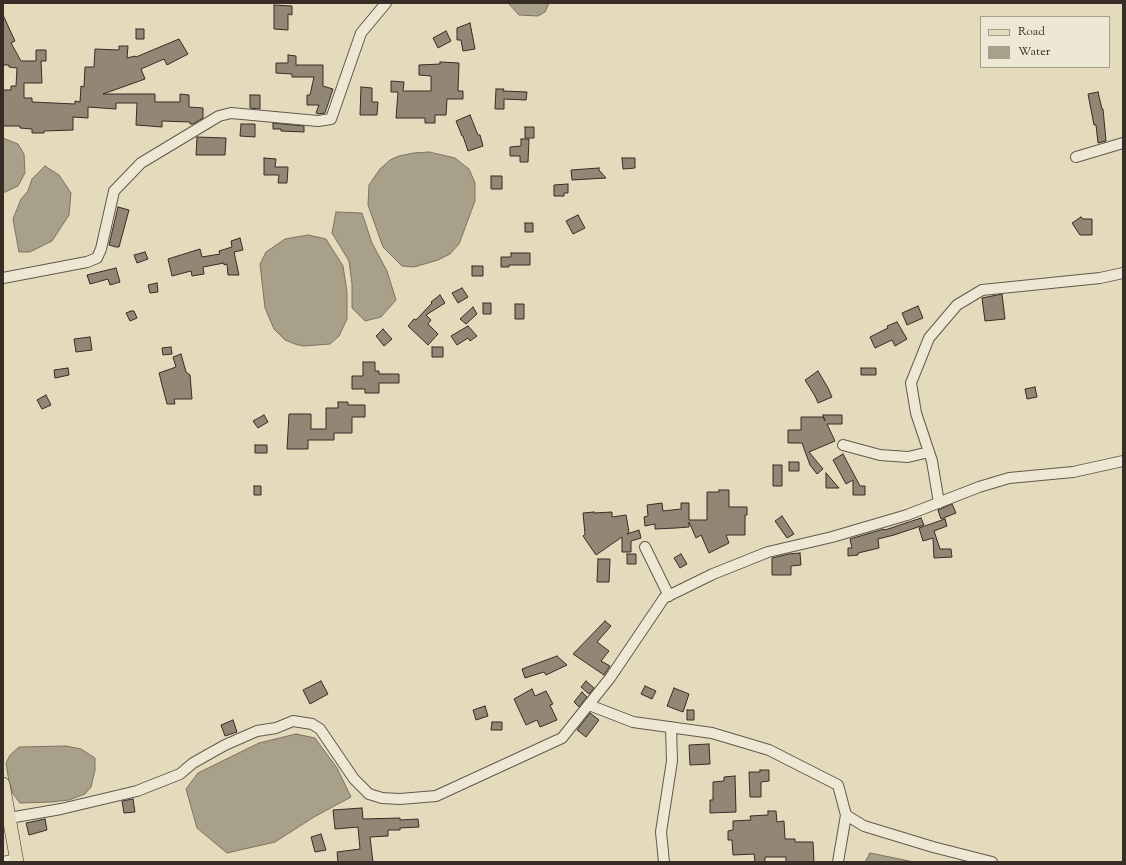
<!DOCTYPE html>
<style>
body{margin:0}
#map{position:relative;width:1126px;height:865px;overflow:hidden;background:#e3dbbc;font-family:"Sorts Mill Goudy",serif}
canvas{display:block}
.frame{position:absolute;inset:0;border:4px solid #382c26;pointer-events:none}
.legend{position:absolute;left:980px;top:16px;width:130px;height:52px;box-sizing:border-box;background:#ede8d3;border:1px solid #a59d8e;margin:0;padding:5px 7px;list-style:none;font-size:12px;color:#382c26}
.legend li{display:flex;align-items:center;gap:8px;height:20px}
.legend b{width:20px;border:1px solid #a59d8e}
</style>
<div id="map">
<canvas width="1126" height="865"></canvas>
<div class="frame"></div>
<ul class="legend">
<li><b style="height:5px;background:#e3dbbc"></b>Road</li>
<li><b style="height:11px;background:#a9a089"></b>Water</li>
</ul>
</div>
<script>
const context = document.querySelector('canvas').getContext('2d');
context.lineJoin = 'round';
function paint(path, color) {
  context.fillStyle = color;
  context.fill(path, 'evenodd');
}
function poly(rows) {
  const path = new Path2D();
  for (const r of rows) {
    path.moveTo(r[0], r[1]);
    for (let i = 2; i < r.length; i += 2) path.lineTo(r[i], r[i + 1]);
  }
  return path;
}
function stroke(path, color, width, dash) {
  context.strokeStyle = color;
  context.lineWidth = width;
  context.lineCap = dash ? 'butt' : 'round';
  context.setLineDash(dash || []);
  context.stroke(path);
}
const water = poly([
 [508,3,549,3,545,12,538,16,519,15,508,3],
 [3,138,18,144,24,154,25,173,18,186,3,193,3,138],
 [429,152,455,158,469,169,475,183,475,201,459,244,450,254,438,260,414,267,402,266,383,247,368,205,369,185,380,169,390,160,399,156,413,153,429,152],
 [45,166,59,175,71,193,69,215,52,241,30,252,19,252,13,219,21,199,28,191,32,179,45,166],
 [336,212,362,213,372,243,387,271,396,300,381,317,365,321,352,308,352,284,349,261,332,233,336,212],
 [308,235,326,239,343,266,347,292,347,319,339,336,330,344,303,346,295,344,285,340,274,329,265,308,260,264,266,252,285,239,308,235],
 [296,734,315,738,337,768,351,797,314,817,275,842,227,853,197,828,186,789,198,773,259,743,296,734],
 [66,746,81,749,95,758,95,770,91,787,85,794,69,800,51,802,20,803,13,794,9,782,6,763,10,755,19,747,66,746],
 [870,853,914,862,865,862,870,853]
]);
paint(water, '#a9a089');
stroke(water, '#7c7261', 1);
const building = poly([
 [274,5,292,6,292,15,288,14,288,30,274,29,274,5],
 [3,15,15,41,11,43,21,61,36,61,36,50,46,50,46,61,41,61,42,83,24,83,24,98,32,98,32,102,75,104,75,101,80,102,81,86,84,87,85,67,94,67,95,49,119,50,119,46,128,46,127,58,135,56,136,57,179,39,188,54,167,65,164,59,141,69,145,79,103,94,155,94,155,102,180,102,180,94,189,95,189,107,203,108,203,118,193,124,190,124,190,122,162,121,162,127,136,125,137,103,116,103,116,109,88,107,88,118,73,117,73,130,44,131,44,133,32,133,32,129,20,128,20,126,3,126,3,90,11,90,11,86,16,86,17,68,9,67,9,65,3,65,3,15],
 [470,23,475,49,463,51,461,40,457,40,457,28,470,23],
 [136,29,144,29,144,39,136,39,136,29],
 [446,31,451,41,438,48,433,38,446,31],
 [288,55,296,56,296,65,323,65,323,86,333,89,325,113,319,114,316,113,319,105,307,105,307,95,310,95,314,77,292,77,292,74,276,73,276,63,288,63,288,55],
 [440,62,459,63,458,91,463,91,463,99,447,99,446,115,435,115,435,123,425,123,425,118,396,118,398,92,391,92,391,81,404,82,403,91,431,91,431,76,419,75,419,65,440,64,440,62],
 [361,87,372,88,372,102,378,102,377,115,360,115,361,87],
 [496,89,504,89,503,91,527,92,526,100,504,99,504,109,495,109,496,89],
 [1098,92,1102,109,1103,109,1106,141,1098,143,1096,125,1094,125,1088,94,1098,92],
 [250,95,260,95,260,109,250,108,250,95],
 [470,115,478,135,480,135,483,146,468,151,463,136,462,136,456,121,470,115],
 [273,123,304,126,304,132,281,131,281,129,273,129,273,123],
 [241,124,255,124,255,137,240,136,241,124],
 [525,127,534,127,534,138,525,138,525,127],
 [197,137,226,138,225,155,196,155,197,137],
 [521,139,529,139,528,162,520,162,520,156,510,156,510,147,521,146,521,139],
 [264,158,276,159,275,167,288,167,287,183,278,183,279,175,264,175,264,158],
 [622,158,635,158,635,168,623,169,622,158],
 [599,168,599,170,606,178,572,180,571,170,599,168],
 [491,176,502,176,502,189,491,189,491,176],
 [568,184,568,193,564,193,564,196,554,196,554,185,568,184],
 [118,207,129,210,119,247,116,247,109,245,118,207],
 [578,215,585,228,573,234,566,221,578,215],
 [1081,217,1083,219,1092,219,1092,235,1080,235,1072,223,1081,217],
 [525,223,533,223,533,232,525,232,525,223],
 [240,238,243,250,234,252,239,275,228,275,227,264,224,265,224,263,203,267,204,274,192,276,191,271,172,276,168,259,200,249,202,257,220,254,219,251,232,247,231,241,240,238],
 [145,252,148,259,137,263,134,255,145,252],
 [511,253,530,253,530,265,509,265,509,267,501,267,501,257,511,257,511,253],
 [472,266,483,266,483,276,472,276,472,266],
 [116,268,120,282,110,285,108,279,90,284,87,275,116,268],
 [157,283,158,292,150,293,148,285,157,283],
 [462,288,468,297,458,303,452,293,462,288],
 [1002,294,1005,319,985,321,982,298,1002,294],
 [440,295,445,303,426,315,431,320,428,324,438,334,428,345,408,326,414,319,416,320,432,303,431,302,440,295],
 [483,303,491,303,491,314,483,314,483,303],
 [515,304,524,304,524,319,515,319,515,304],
 [918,306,923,318,907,325,902,313,918,306],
 [473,307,477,314,466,324,460,319,473,307],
 [131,311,134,311,137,318,130,321,126,313,131,311],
 [897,322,907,339,895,346,892,340,875,348,870,337,888,328,887,326,897,322],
 [468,326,477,336,470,341,468,338,457,345,451,336,468,326],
 [383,329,392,339,384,346,376,336,383,329],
 [90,337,92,350,76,352,74,339,90,337],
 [171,347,172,354,163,355,162,348,171,347],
 [432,347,443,347,443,357,432,357,432,347],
 [181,354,186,372,190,375,192,399,174,399,175,404,167,404,159,373,176,367,173,357,181,354],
 [363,362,375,362,375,371,379,371,379,374,399,374,399,383,379,383,379,393,365,393,365,389,352,389,352,376,363,376,363,362],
 [68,368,69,375,55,378,54,370,68,368],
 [861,368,876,368,876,375,861,375,861,368],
 [818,371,828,388,832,397,818,403,815,396,805,380,818,371],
 [1035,387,1037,397,1027,399,1025,389,1035,387],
 [46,395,51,405,42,409,37,400,46,395],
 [338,402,348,402,348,405,365,405,365,417,352,417,352,433,334,433,334,440,308,440,308,449,287,449,289,414,311,414,311,429,326,429,326,408,338,408,338,402],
 [264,415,268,422,258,428,253,421,264,415],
 [823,415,842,415,842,424,827,424,835,441,809,452,823,469,817,474,810,465,802,443,788,443,788,430,801,430,801,417,823,417,825,421,823,415],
 [255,445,267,445,267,453,255,453,255,445],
 [843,454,860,486,865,486,865,495,853,495,853,480,846,484,833,460,843,454],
 [789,462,799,462,799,471,789,471,789,462],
 [773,465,782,465,782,486,773,486,773,465],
 [826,473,839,488,826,488,826,473],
 [254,486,261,486,261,495,254,495,254,486],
 [719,490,729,490,729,507,747,507,747,515,745,515,745,535,726,535,729,543,709,553,701,535,696,538,689,522,689,527,676,528,655,529,655,524,645,526,644,517,648,516,647,505,662,503,663,511,681,509,681,503,689,503,689,520,707,520,707,492,719,492,719,490],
 [952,504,956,513,941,519,938,510,952,504],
 [594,512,594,513,612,512,612,517,626,515,629,532,627,534,639,530,641,538,631,541,631,552,622,552,622,537,596,555,583,536,585,534,583,513,594,512],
 [782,516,794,534,787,538,775,521,782,516],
 [921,518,924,525,894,535,878,539,879,548,858,553,858,555,848,556,848,548,852,548,850,539,884,529,885,530,921,518],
 [945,519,947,526,934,531,940,549,951,549,952,557,934,558,933,538,923,541,919,528,945,519],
 [800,553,801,565,791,566,791,575,772,575,772,558,789,554,800,553],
 [627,554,636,554,636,564,627,564,627,554],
 [681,554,687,564,680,568,674,558,681,554],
 [598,559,610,559,609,582,597,582,598,559],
 [605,621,611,626,597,642,609,651,601,661,610,666,604,675,573,654,605,621],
 [557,656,567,665,546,675,544,672,525,678,522,669,557,656],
 [321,681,328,694,310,704,303,690,321,681],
 [586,681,594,688,589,694,581,687,586,681],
 [645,686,656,691,652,699,641,694,645,686],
 [674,688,689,694,683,712,667,706,674,688],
 [532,689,535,696,546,691,553,704,550,705,557,720,540,727,537,720,526,725,514,699,532,689],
 [582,692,587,697,579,707,574,702,582,692],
 [485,706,488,716,476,720,473,710,485,706],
 [687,710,694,710,694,720,687,720,687,710],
 [590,713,599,720,586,737,577,730,590,713],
 [233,720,237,732,225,736,221,725,233,720],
 [492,722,502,722,502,730,491,730,492,722],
 [709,744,710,764,690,765,689,745,709,744],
 [760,770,769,770,769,781,761,782,761,797,750,797,749,772,760,772,760,770],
 [735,776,736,812,710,813,710,800,713,800,713,782,724,781,724,777,735,776],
 [133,799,135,812,124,813,122,801,133,799],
 [362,808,363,819,400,818,400,820,418,819,419,827,400,828,400,830,388,830,388,836,370,837,373,862,338,862,337,852,360,849,358,827,335,829,333,810,362,808],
 [768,811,776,811,777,822,784,821,785,839,795,839,795,842,813,842,814,862,786,862,786,857,765,857,765,862,755,862,754,854,733,855,732,840,728,840,728,831,733,830,733,821,751,820,750,816,768,815,768,811],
 [45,819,47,830,29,835,26,823,45,819],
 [321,834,326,850,315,852,311,837,321,834]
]);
paint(building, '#918774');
stroke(building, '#382c26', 1);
const minor = poly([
 [1076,157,1123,143],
 [3,278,87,262,97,258,101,249,114,191,141,163,219,116,231,113,318,121,331,119,361,33,386,3],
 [843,445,880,455,908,457,929,452],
 [939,503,932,461,916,413,911,383,929,338,957,305,982,290,1100,278,1123,273],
 [645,547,669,596],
 [589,705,633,722,712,733,769,750,838,785,846,815,864,826,933,847,992,862],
 [9,818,61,809,137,791,180,774,193,763,225,745,257,731,276,728,293,721,312,724,320,729,354,779,369,794,382,798,400,799,436,796,562,738,610,678,664,598,713,574,768,552,832,537,907,515,979,487,1009,478,1073,472,1123,461],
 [3,862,17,859],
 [664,862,661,832,672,761,671,727],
 [838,862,846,815]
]);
const major = poly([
 [3,784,17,862]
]);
stroke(minor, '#63584c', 12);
stroke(major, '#382c26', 14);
stroke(minor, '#ede8d3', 10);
stroke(major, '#e3dbbc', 13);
</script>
